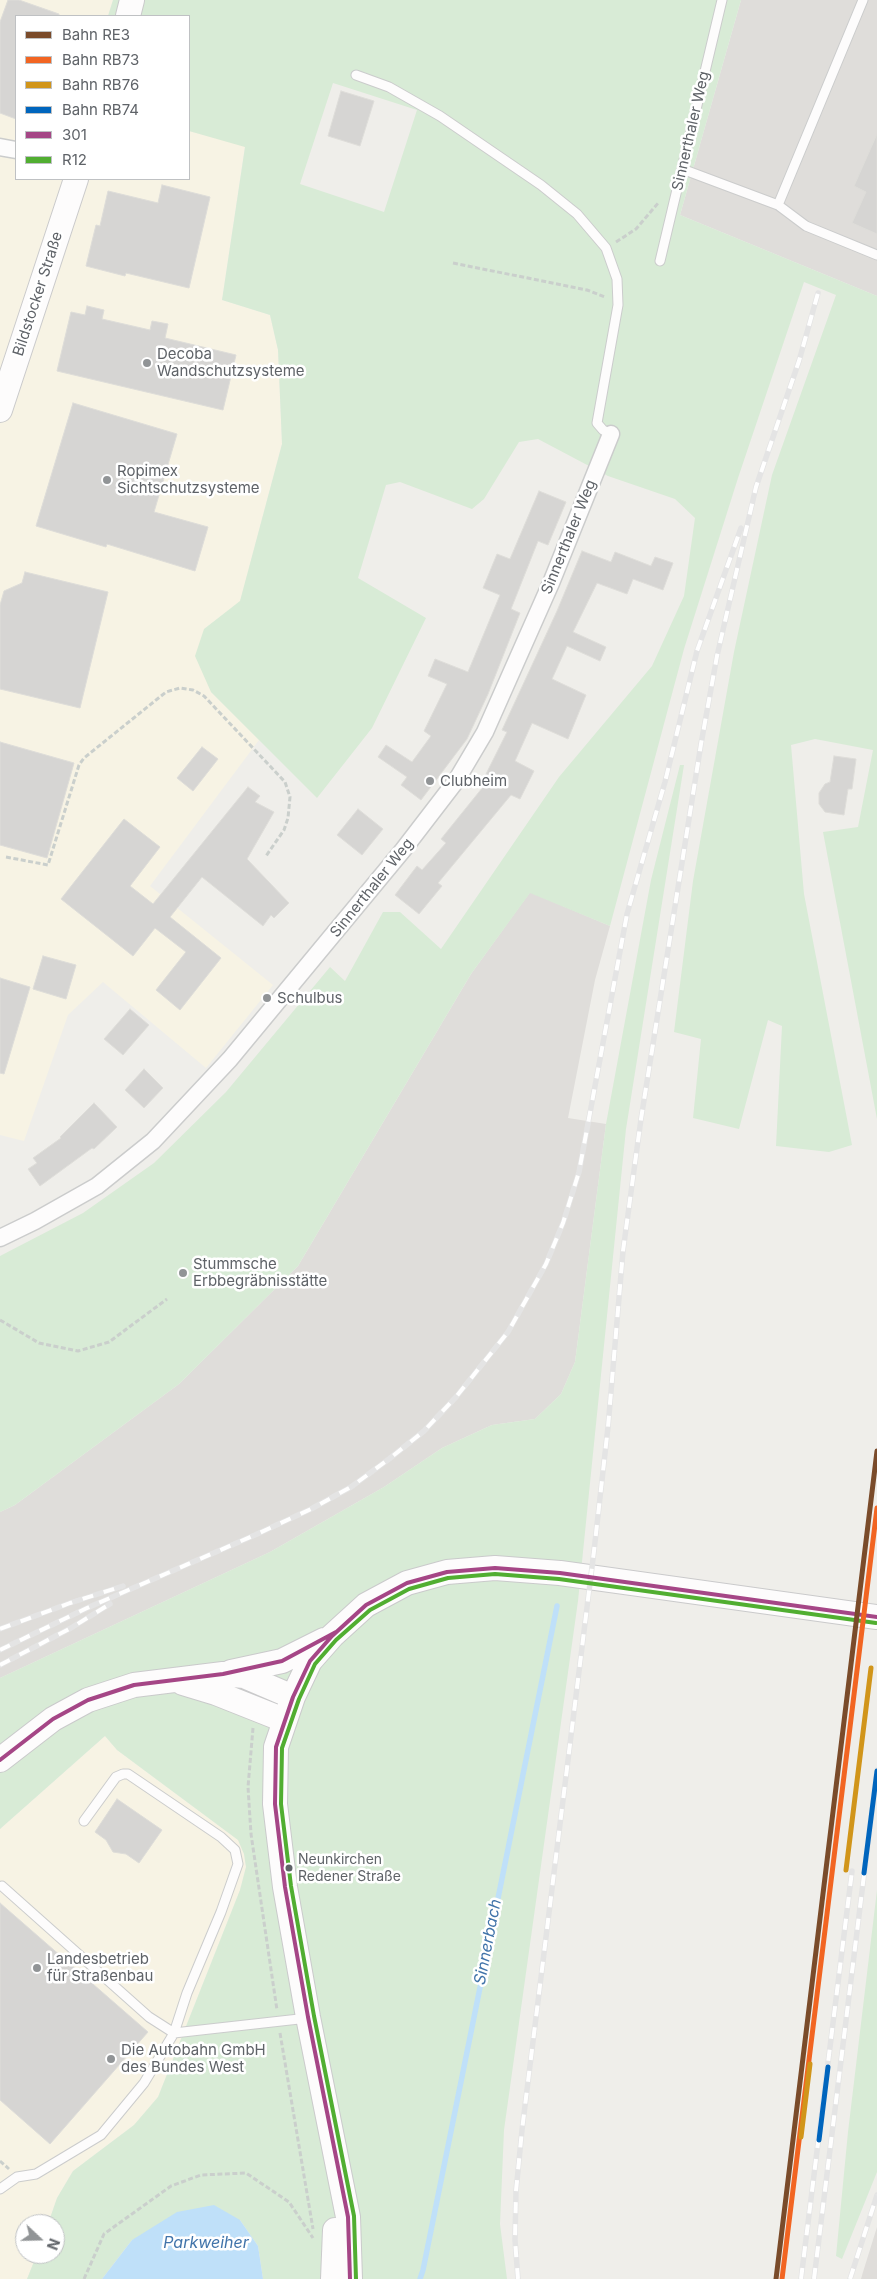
<!DOCTYPE html>
<meta charset="utf-8">
<style>
body{margin:0}
#map{position:relative;width:877px;height:2279px;overflow:hidden;background:#efeeea;font-family:Inter,sans-serif}
canvas{display:block}
.legend{position:absolute;left:15px;top:15px;width:175px;height:165px;box-sizing:border-box;background:#fff;border:1px solid #bfc1c3;margin:0;padding:6px 9px;list-style:none;font-size:15px;color:#5f6368}
.legend li{display:flex;align-items:center;gap:10px;height:25px}
.legend b{width:25px;border:1px solid #bfc1c3}
.north{position:absolute;left:15px;top:2214px;width:50px;height:50px;box-sizing:border-box;background:#fff;border:1px solid #bfc1c3;border-radius:50%;rotate:111deg;font-size:14px;font-weight:700;line-height:20px;text-align:center;color:#5f6368}
.north::after{content:'';display:block;margin:auto;width:18px;height:22px;background:#919496;clip-path:polygon(50% 0,100% 100%,50% 72%,0 100%)}
</style>
<div id="map">
<canvas width="877" height="2279"></canvas>
<ul class="legend">
<li><b style="height:6px;background:#7a4b2a"></b>Bahn RE3</li>
<li><b style="height:6px;background:#f26522"></b>Bahn RB73</li>
<li><b style="height:6px;background:#d1951a"></b>Bahn RB76</li>
<li><b style="height:6px;background:#0065bd"></b>Bahn RB74</li>
<li><b style="height:6px;background:#a54686"></b>301</li>
<li><b style="height:6px;background:#51ae31"></b>R12</li>
</ul>
<div class="north">N</div>
</div>
<script>
const context = document.querySelector('canvas').getContext('2d');
context.lineJoin = 'round';
function paint(path, color) {
  context.fillStyle = color;
  context.fill(path, 'evenodd');
}
function poly(rows) {
  const path = new Path2D();
  for (const r of rows) {
    path.moveTo(r[0], r[1]);
    for (let i = 2; i < r.length; i += 2) path.lineTo(r[i], r[i + 1]);
  }
  return path;
}
function stroke(path, color, width, dash) {
  context.strokeStyle = color;
  context.lineWidth = width;
  context.lineCap = dash ? 'butt' : 'round';
  context.setLineDash(dash || []);
  context.stroke(path);
}
function write(font, color, halo, rows, align = 'center') {
  context.font = font + ' Inter,sans-serif';
  context.lineWidth = 5;
  context.setLineDash([]);
  context.textBaseline = 'middle';
  context.strokeStyle = halo;
  context.fillStyle = color;
  for (const [text, x, y, turn = 0] of rows) {
    context.save();
    context.translate(x, y);
    context.rotate((+turn || 0) * Math.PI / 180);
    context.textAlign = isNaN(turn) ? turn : align;
    if (halo) context.strokeText(text, 0, 0);
    context.fillText(text, 0, 0);
    context.restore();
  }
}
paint(poly([
 [0,0,113,0,108,16,16,16,16,179,189,179,189,131,245,146,222,300,270,315,278,350,282,444,240,602,204,629,211,692,259,740,150,886,273,985,206,1068,103,982,68,1015,24,1141,0,1135],
 [105,1736,117,1750,238,1840,244,1854,246,1867,240,1890,158,2097,134,2125,73,2171,57,2198,48,2224,25,2224,25,2254,37,2254,27,2279,0,2279,0,1829]
]), '#f7f3e4');
paint(poly([
 [741,0,877,0,877,296,680,215],
 [530,892,610,926,595,980,568,1118,606,1124,575,1362,561,1394,535,1419,492,1425,442,1448,384,1487,270,1552,0,1678,0,1512,15,1505,179,1384,298,1266,471,974],
 [877,2227,877,2279,861,2279,863,2272]
]), '#dfddda');
paint(poly([
 [113,0,741,0,680,215,877,296,877,1119,823,832,858,827,873,750,815,739,791,745,804,894,852,1145,829,1152,776,1146,782,1026,768,1020,739,1129,693,1118,701,1039,674,1032,693,881,734,652,772,475,836,295,804,282,738,478,684,649,610,926,530,893,471,974,298,1266,179,1384,15,1505,0,1512,0,1256,83,1213,154,1163,226,1092,330,967,345,981,383,912,400,912,441,949,559,777,652,666,684,596,695,518,675,499,608,476,538,439,519,442,484,499,472,509,400,482,386,485,358,578,426,618,372,728,317,798,211,692,195,656,204,629,240,601,282,444,278,350,270,315,222,300,245,147,189,131,189,16,108,16],
 [333,83,417,110,384,212,300,184],
 [680,765,684,765,626,1129,578,1601,504,2130,500,2224,507,2279,263,2279,258,2246,240,2220,132,2240,102,2279,27,2279,37,2254,55,2254,55,2224,48,2224,57,2198,73,2171,134,2125,158,2097,240,1890,246,1867,244,1854,238,1840,117,1750,105,1736,0,1829,0,1678,270,1552,384,1487,442,1448,492,1425,535,1419,561,1394,575,1362,606,1124,651,880],
 [877,1890,877,2172,842,2259,836,2256,848,2132]
]), '#d8ebd6');
paint(poly([
 [214,2205,240,2220,258,2246,263,2279,102,2279,132,2240,177,2212]
]), '#bfe0f9');
stroke(poly([
 [420,2279,423,2270,557,1606]
]), '#bfe0f9', 5.5);
const building = poly([
 [8,0,19,0,59,14,59,16,16,16,16,119,0,113,0,22,8,0],
 [341,91,374,101,360,146,328,136,341,91],
 [877,134,877,234,852,223,866,192,854,186,877,134],
 [162,185,210,197,189,288,126,273,125,276,86,266,96,225,100,226,108,191,158,203,162,185],
 [87,306,104,310,102,319,150,330,152,321,168,324,165,338,236,355,223,410,57,371,71,312,85,315,87,306],
 [73,403,177,434,154,512,208,527,195,571,107,544,106,547,36,526,73,403],
 [539,491,566,502,548,545,538,541,511,609,520,613,488,694,467,739,421,800,401,785,407,777,378,757,386,745,412,762,431,736,424,731,447,684,428,676,435,659,468,672,500,595,483,588,497,554,510,559,539,491],
 [582,551,611,562,615,552,651,566,655,557,673,563,663,590,633,579,627,594,597,583,573,632,606,647,600,661,567,646,552,679,586,695,568,739,532,723,515,761,534,771,520,799,511,795,438,883,442,886,419,914,395,895,417,866,422,870,446,843,441,839,487,782,483,780,507,732,502,730,557,611,582,551],
 [25,572,108,592,80,708,0,689,0,605,4,591,22,583,25,572],
 [0,742,74,763,47,858,0,845,0,742],
 [202,747,218,759,193,791,177,778,202,747],
 [834,756,856,759,852,789,848,789,844,815,825,812,819,804,819,793,825,784,830,782,834,756],
 [248,787,260,796,255,802,274,812,247,859,289,903,274,918,271,915,263,926,202,877,170,917,221,958,180,1010,156,990,186,952,155,928,133,956,61,899,124,819,160,847,130,886,153,904,248,787],
 [358,809,383,829,362,855,337,835,358,809],
 [43,956,76,965,66,999,33,989,43,956],
 [0,978,30,987,4,1074,0,1073,0,978],
 [130,1009,149,1025,123,1055,104,1039,130,1009],
 [144,1069,163,1088,144,1108,125,1090,144,1069],
 [94,1103,117,1127,94,1149,92,1148,40,1186,28,1169,37,1163,33,1158,61,1138,60,1137,94,1103],
 [117,1799,162,1830,139,1863,126,1854,113,1852,106,1840,95,1832,117,1799],
 [0,1903,148,2032,50,2144,0,2100,0,1903]
]);
paint(building, '#d6d5d3');
stroke(building, '#deddd9', 1);
const service = poly([
 [356,75,389,87,440,116,541,185,577,214,606,248,617,279,618,305,597,423,603,430,611,434],
 [682,169,778,205,806,226,877,255],
 [778,205,863,0],
 [660,261,722,0],
 [2,1886,149,2017,174,2033,308,2018],
 [0,2189,17,2177,36,2174,101,2135,144,2083,174,2033,187,1993,221,1912,238,1864,235,1850,221,1837,128,1774,123,1774,116,1777,84,1821]
]);
const minor = poly([
 [0,147,16,150],
 [0,1238,35,1221,97,1186,153,1141,230,1059,403,850,456,781,485,732,551,583,611,434]
]);
const secondary = poly([
 [128,16,132,0],
 [0,410,76,179],
 [231,1672,282,1661,324,1640],
 [183,1683,216,1693,284,1720],
 [0,1760,53,1719,88,1700,134,1685,223,1674,244,1676,293,1697],
 [333,2279,335,2230],
 [350,2279,348,2217,308,2017,285,1887,275,1804,276,1747,293,1697,310,1661,332,1636,366,1605,407,1583,447,1572,495,1568,560,1573,877,1617]
]);
stroke(service, '#cbcccc', 11);
stroke(minor, '#cbcccc', 19);
stroke(secondary, '#cacacb', 26);
stroke(poly([
 [616,242,636,229,659,202],
 [453,263,587,290,605,297],
 [6,857,48,865,79,765,84,758,166,692,180,688,193,690,204,696,285,782,290,797,288,818,284,830,266,856],
 [0,1320,39,1343,78,1351,109,1342,167,1299],
 [253,1728,248,1787,251,1834,277,2010],
 [280,2033,313,2229],
 [0,2161,9,2169],
 [84,2279,104,2234,171,2186,201,2175,246,2173,289,2202,313,2238]
]), '#cacfcc', 3, [5, 2.5]);
stroke(service, '#fdfcfc', 9);
stroke(minor, '#fdfcfc', 16);
stroke(secondary, '#fdfcfc', 24);
const rail = poly([
 [0,1629,70,1603,123,1586],
 [0,1650,87,1608,255,1535,311,1509,351,1487,389,1459,424,1431,456,1397,508,1332,546,1264,563,1223,579,1172,627,914,665,782,697,651,741,528],
 [0,1665,71,1628,110,1604],
 [518,2279,515,2240,516,2191,522,2130,594,1551,608,1427,623,1251,641,1119,701,744,717,656,756,487,799,361,818,293],
 [801,2279,852,1871],
 [814,2279,877,1770],
 [850,2279,877,2195]
]);
stroke(rail, '#e4e4e4', 5.5);
stroke(rail, '#fff', 4, [11]);
stroke(poly([
 [0,1760,53,1719,88,1700,134,1685,223,1674,282,1661,336,1632],
 [350,2279,348,2217,308,2017,285,1887,275,1804,276,1747,293,1697,310,1661,332,1636,366,1605,407,1583,447,1572,495,1568,560,1573,877,1617]
]), '#a54686', 4);
stroke(poly([
 [356,2279,354,2216,314,2016,291,1886,281,1804,282,1748,299,1699,315,1664,336,1640,370,1610,409,1589,448,1578,495,1574,559,1579,876,1623]
]), '#51ae31', 4);
stroke(poly([
 [776,2279,877,1451]
]), '#7a4b2a', 5);
stroke(poly([
 [782,2279,877,1508]
]), '#f26522', 5);
stroke(poly([
 [846,1870,871,1668],
 [801,2137,810,2064]
]), '#d1951a', 5);
stroke(poly([
 [864,1873,877,1771],
 [819,2140,828,2067]
]), '#0065bd', 5);
for (const [x, y, r, color] of [
 [147,363,5,"#919496"],
 [107,480,5,"#919496"],
 [430,781,5,"#919496"],
 [267,998,5,"#919496"],
 [183,1273,5,"#919496"],
 [289,1868,4.5,"#5f6368"],
 [37,1968,5,"#919496"],
 [111,2059,5,"#919496"]
]) {
  const dot = new Path2D();
  dot.arc(x, y, r, 0, 2 * Math.PI);
  context.fillStyle = color;
  context.fill(dot);
  stroke(dot, '#fff', 2);
}
write('14px', '#5f6368', '#fff', [
 ["Neunkirchen",298,1860],
 ["Redener Straße",298,1877]
], 'left');
write('15px', '#5f6368', '#fff', [
 ["Sinnerthaler Weg",691,131,-77],
 ["Bildstocker Straße",38,294,-72],
 ["Sinnerthaler Weg",569,537,-68],
 ["Sinnerthaler Weg",372,888,-51]
]);
write('15px', '#5f6368', '#fff', [
 ["Decoba",157,354],
 ["Wandschutzsysteme",157,371],
 ["Ropimex",117,471],
 ["Sichtschutzsysteme",117,488],
 ["Clubheim",440,781],
 ["Schulbus",277,998],
 ["Stummsche",193,1264],
 ["Erbbegräbnisstätte",193,1281],
 ["Landesbetrieb",47,1959],
 ["für Straßenbau",47,1976],
 ["Die Autobahn GmbH",121,2050],
 ["des Bundes West",121,2067]
], 'left');
write('italic 16px', '#4174aa', '#fff', [
 ["Sinnerbach",488,1942,-79],
 ["Parkweiher",206,2243]
]);
</script>
